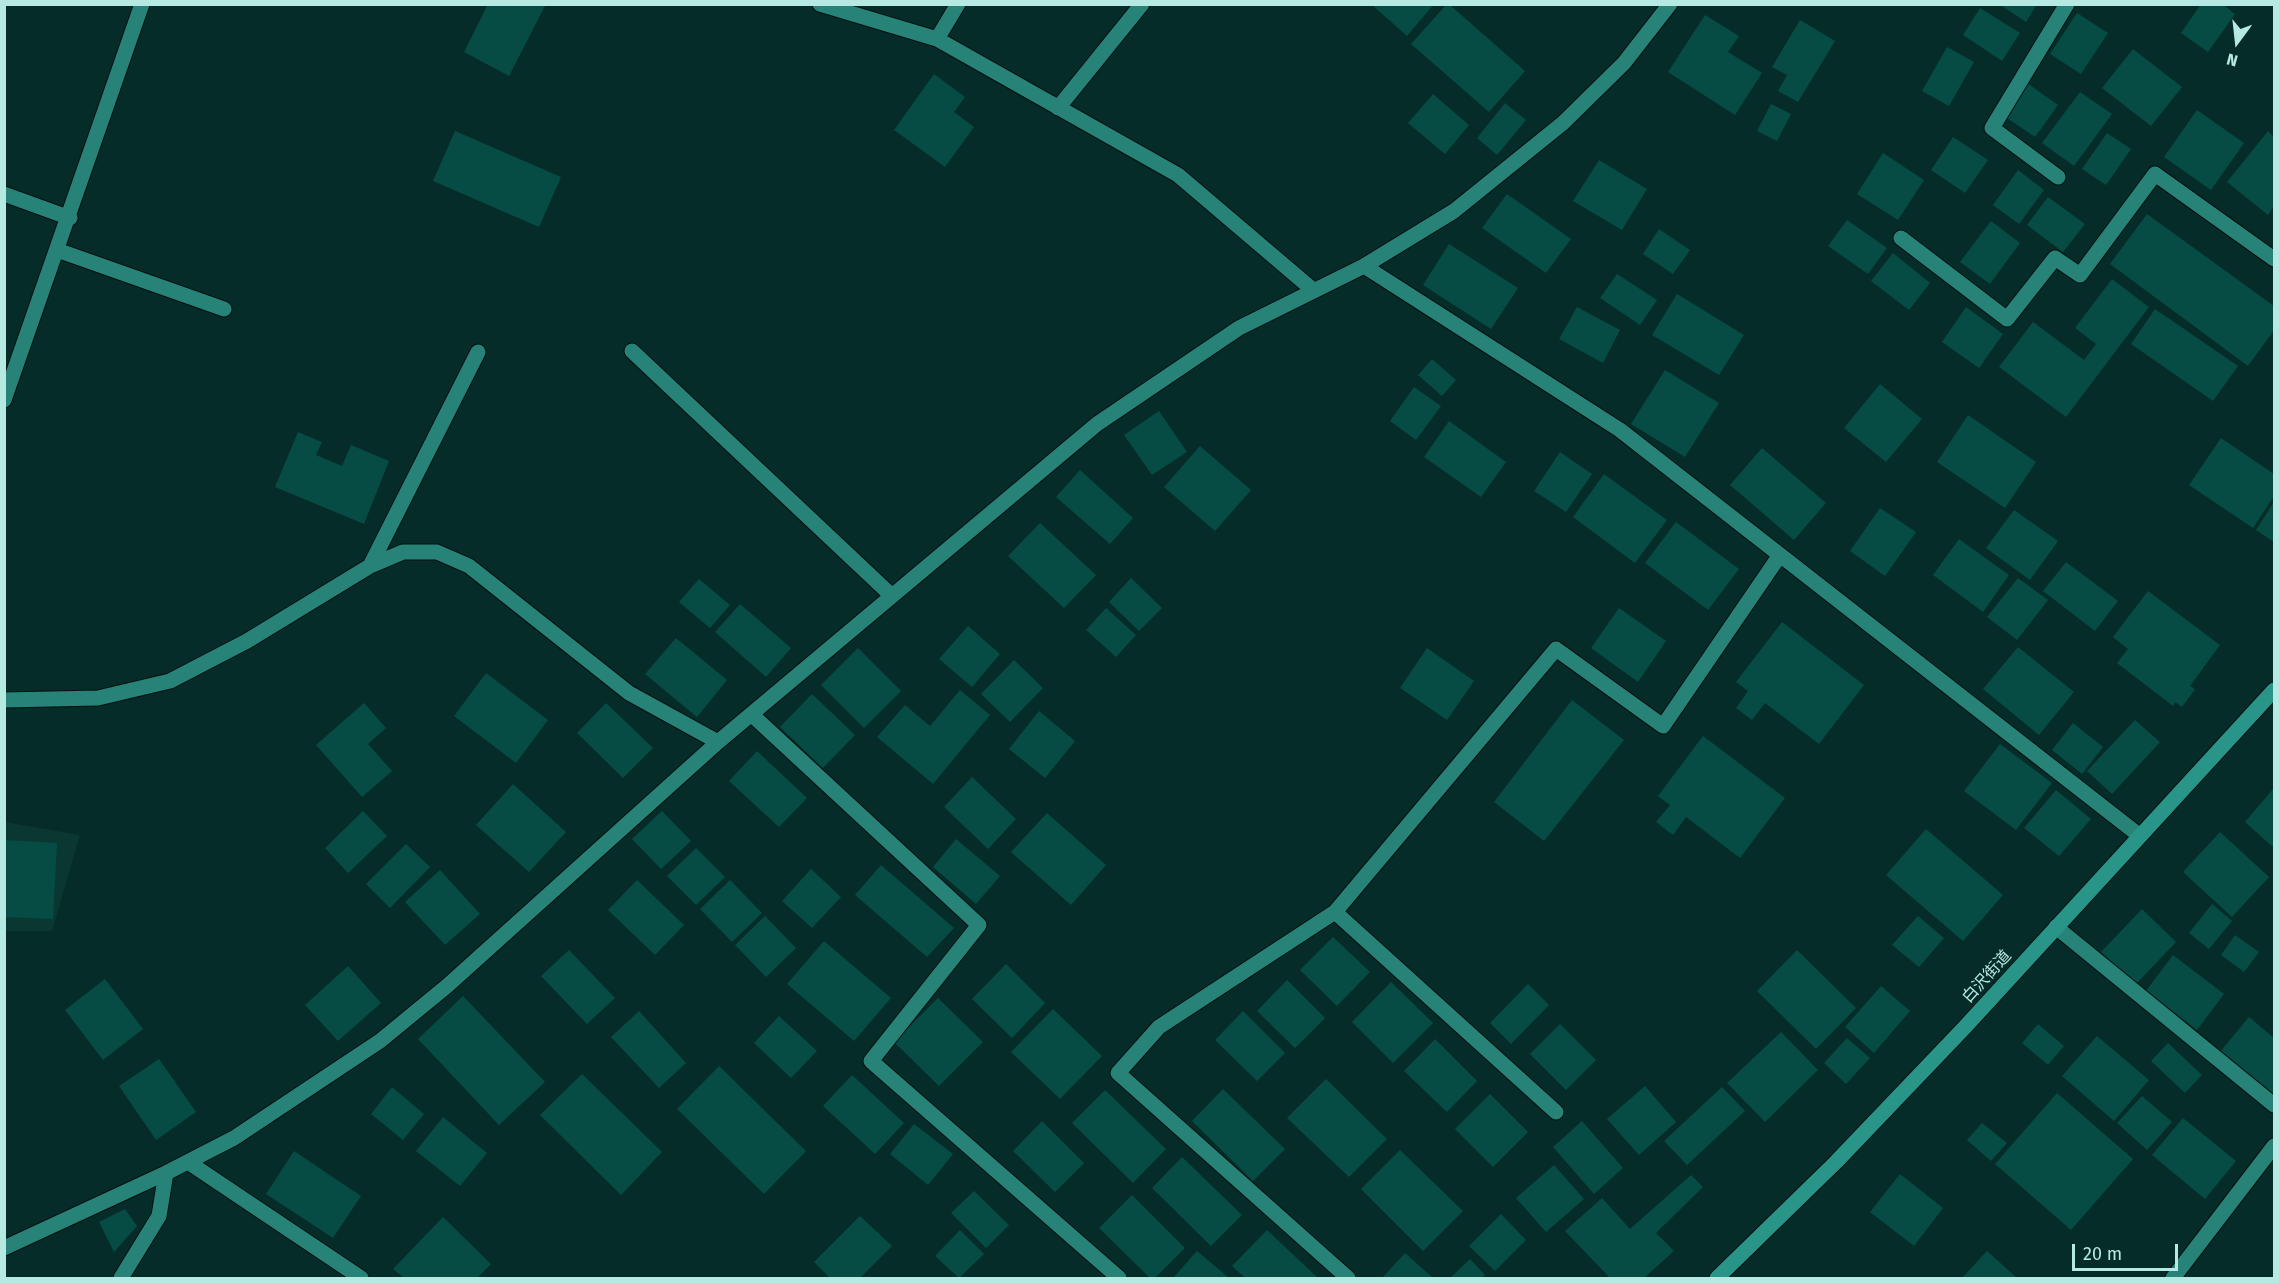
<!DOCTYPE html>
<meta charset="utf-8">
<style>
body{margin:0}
#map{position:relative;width:2279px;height:1283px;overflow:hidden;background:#052c28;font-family:"Fira Sans",sans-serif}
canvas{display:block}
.frame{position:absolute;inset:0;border:6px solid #b6e9e1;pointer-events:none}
.north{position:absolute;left:2207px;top:12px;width:60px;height:60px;-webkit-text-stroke:4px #052c28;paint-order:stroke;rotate:195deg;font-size:16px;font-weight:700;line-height:24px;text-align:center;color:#b6e9e1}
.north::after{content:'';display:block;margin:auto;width:21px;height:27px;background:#b6e9e1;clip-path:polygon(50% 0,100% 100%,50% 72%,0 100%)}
.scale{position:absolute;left:2072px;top:1244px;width:106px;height:27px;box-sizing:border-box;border:3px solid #b6e9e1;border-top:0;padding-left:8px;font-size:18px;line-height:21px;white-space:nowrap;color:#b6e9e1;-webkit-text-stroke:4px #052c28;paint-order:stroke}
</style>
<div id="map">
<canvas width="2279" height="1283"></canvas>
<div class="frame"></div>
<div class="north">N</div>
<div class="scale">20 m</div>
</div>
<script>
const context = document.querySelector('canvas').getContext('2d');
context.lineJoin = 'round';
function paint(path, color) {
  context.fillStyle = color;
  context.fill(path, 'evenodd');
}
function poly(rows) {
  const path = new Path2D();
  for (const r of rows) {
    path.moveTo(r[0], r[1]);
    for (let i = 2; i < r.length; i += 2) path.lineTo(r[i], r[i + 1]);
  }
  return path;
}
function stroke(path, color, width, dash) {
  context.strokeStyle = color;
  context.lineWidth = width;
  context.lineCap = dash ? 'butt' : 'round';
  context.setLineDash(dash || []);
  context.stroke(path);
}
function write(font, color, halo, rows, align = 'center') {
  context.font = font + ' "Fira Sans","Noto Sans JP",sans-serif';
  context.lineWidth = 5;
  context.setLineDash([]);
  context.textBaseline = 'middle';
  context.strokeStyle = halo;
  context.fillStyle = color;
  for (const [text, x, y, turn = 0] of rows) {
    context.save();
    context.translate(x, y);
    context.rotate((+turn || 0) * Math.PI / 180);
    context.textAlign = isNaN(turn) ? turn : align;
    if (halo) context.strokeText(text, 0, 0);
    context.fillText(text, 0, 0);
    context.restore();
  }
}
paint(poly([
 [4,822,80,835,52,931,5,931]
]), '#0a3732');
paint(poly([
 [488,4,546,4,509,76,464,52],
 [1371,4,1434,4,1407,36],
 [1999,4,2037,4,2026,22],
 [2201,4,2222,4,2235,14,2208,52,2181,33],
 [1446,5,1450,5,1525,71,1489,112,1411,44],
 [1980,8,2020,33,2002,61,1963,35],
 [2077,13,2108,33,2081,74,2050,54],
 [1705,15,1739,36,1728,52,1762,73,1735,115,1668,72],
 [1800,20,1835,41,1798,102,1778,91,1787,75,1772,67],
 [1947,47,1974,62,1949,106,1922,91],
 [2133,49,2182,87,2151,126,2102,88],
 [934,74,965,97,954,112,974,127,945,167,894,130],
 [2027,83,2058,105,2035,137,2004,116],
 [2080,92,2112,114,2074,166,2042,143],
 [1433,94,1469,125,1445,154,1408,123],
 [1505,103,1526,120,1497,155,1477,138],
 [1771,104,1791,114,1777,141,1757,131],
 [2197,110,2244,143,2211,190,2164,157],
 [455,131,561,177,539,227,433,181],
 [2268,131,2274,137,2274,206,2268,215,2227,182],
 [2107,133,2131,149,2106,185,2082,169],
 [1953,137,1988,160,1965,193,1931,170],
 [1883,153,1924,180,1898,220,1857,194],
 [1599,160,1647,189,1622,230,1573,201],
 [2018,170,2044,190,2019,224,1993,205],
 [1507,194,1571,239,1546,273,1482,228],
 [2048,197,2085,224,2063,252,2027,225],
 [2147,214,2274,306,2274,330,2248,366,2110,264],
 [1847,220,1887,248,1868,274,1828,246],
 [1991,221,2020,243,1990,284,1960,262],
 [1659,229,1690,250,1673,274,1643,254],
 [1449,244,1518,288,1491,329,1423,285],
 [1893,253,1930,283,1909,310,1871,281],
 [1617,274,1657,300,1640,325,1600,298],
 [2112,279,2149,307,2066,417,1999,367,2033,322,2084,360,2096,344,2075,328],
 [1677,294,1744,335,1719,375,1652,335],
 [1577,307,1620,330,1603,363,1559,339],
 [1966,307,2003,334,1979,368,1942,342],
 [2155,309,2238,366,2213,401,2131,344],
 [1432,359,1456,380,1442,396,1418,375],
 [1665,370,1719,403,1685,457,1631,424],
 [1880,384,1922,419,1886,462,1844,428],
 [1414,387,1441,406,1416,440,1390,421],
 [1159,411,1187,452,1152,475,1124,435],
 [1968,415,2036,462,2005,508,1937,462],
 [1449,421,1506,462,1481,497,1424,457],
 [298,432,322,442,316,455,342,466,351,445,389,461,364,524,275,487],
 [2221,438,2274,474,2274,496,2253,528,2189,485],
 [1200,446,1251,490,1215,531,1164,487],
 [1762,448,1826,503,1794,540,1730,485],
 [1560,452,1592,474,1566,512,1534,491],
 [1080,470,1133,518,1110,544,1056,497],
 [1604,474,1667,520,1635,563,1573,517],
 [2274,502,2274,542,2256,530],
 [1880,508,1916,532,1885,576,1850,551],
 [2014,510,2058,541,2030,580,1986,548],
 [1676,522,1739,569,1708,610,1645,563],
 [1040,523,1096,575,1064,608,1008,556],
 [1959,539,2009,575,1983,612,1933,575],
 [2066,562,2118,601,2095,631,2043,591],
 [1131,578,1162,608,1139,631,1109,602],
 [2018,578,2048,600,2017,640,1987,617],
 [699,579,730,605,710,628,679,602],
 [2148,591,2220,645,2190,686,2195,689,2182,707,2175,702,2173,706,2117,663,2128,649,2113,637],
 [740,604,791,648,766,677,715,632],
 [1106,608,1136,635,1116,657,1086,630],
 [1619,608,1666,641,1638,682,1591,648],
 [1782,622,1864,685,1819,744,1765,703,1752,720,1736,708,1748,691,1736,682],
 [968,626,1000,654,972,687,939,659],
 [676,638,727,680,697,717,645,674],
 [2018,647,2074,692,2039,735,1983,689],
 [858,648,901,691,864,728,821,685],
 [1427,648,1474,681,1447,720,1400,688],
 [1014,660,1043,688,1010,722,981,694],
 [486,673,548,720,516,763,454,716],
 [960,690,990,715,933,784,877,737,905,705,930,726],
 [812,694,855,735,823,768,780,727],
 [1572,700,1624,740,1544,841,1494,802],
 [364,703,386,728,368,744,392,771,362,797,316,745],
 [606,703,653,748,623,778,577,733],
 [1039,711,1075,741,1045,778,1009,749],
 [2135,720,2160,742,2112,794,2087,771],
 [2073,723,2103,747,2082,774,2052,750],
 [1703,736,1785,798,1740,858,1686,817,1673,835,1656,822,1670,805,1658,796],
 [2000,744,2052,783,2016,830,1964,791],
 [757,751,807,798,779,827,729,781],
 [972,777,1016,819,988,849,944,807],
 [513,784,566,832,529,872,476,825],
 [2274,788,2274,848,2245,822],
 [2056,790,2091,819,2059,856,2024,828],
 [363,811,387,836,348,873,325,848],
 [662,811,691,841,661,869,632,839],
 [1047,813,1106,865,1071,905,1011,852],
 [1926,829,2003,895,1963,941,1886,875],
 [2220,832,2269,877,2232,917,2183,872],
 [956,839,1000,876,976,904,933,867],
 [4,840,57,843,53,919,4,917],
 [406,844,430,867,390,908,366,884],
 [696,848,725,877,696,905,667,876],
 [881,865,954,928,927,957,855,895],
 [811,869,841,897,812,928,782,901],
 [440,870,480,914,445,945,405,902],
 [637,880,684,925,655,955,608,910],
 [730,880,762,913,732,942,700,909],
 [2212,904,2232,921,2209,949,2189,933],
 [2142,909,2176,942,2136,984,2101,952],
 [765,916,796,948,766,977,735,945],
 [1918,916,1944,938,1919,967,1892,945],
 [2235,935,2259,952,2244,972,2221,955],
 [1333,937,1370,972,1337,1006,1300,970],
 [824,941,891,998,854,1041,787,984],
 [569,950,615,998,587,1024,541,976],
 [1797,950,1856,1008,1816,1049,1757,991],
 [2173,955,2224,994,2197,1030,2146,991],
 [1006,964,1045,1003,1012,1038,972,999],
 [348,966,381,1003,338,1041,305,1005],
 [105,979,143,1029,103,1060,65,1010],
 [1287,980,1325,1018,1295,1048,1257,1011],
 [1391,982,1433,1023,1393,1063,1352,1022],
 [1528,984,1549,1005,1511,1044,1490,1023],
 [1881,986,1910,1011,1874,1053,1845,1027],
 [463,996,545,1082,499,1125,418,1039],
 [938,998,983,1042,939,1086,894,1042],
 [1053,1009,1102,1056,1060,1099,1011,1052],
 [639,1011,686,1063,659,1088,611,1037],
 [1243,1011,1285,1053,1257,1081,1215,1040],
 [779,1016,817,1051,791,1078,754,1043],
 [2249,1017,2274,1038,2274,1095,2220,1052],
 [1560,1024,1596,1060,1566,1090,1530,1054],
 [2038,1024,2064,1046,2048,1065,2022,1043],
 [1781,1032,1818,1070,1765,1122,1727,1083],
 [2097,1036,2149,1080,2114,1121,2062,1076],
 [1847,1038,1870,1058,1846,1084,1824,1063],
 [1435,1039,1477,1081,1447,1112,1404,1071],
 [2168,1043,2202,1075,2185,1093,2151,1061],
 [159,1059,196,1112,156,1140,119,1086],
 [719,1066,806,1151,764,1194,677,1109],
 [582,1074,662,1152,621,1195,540,1115],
 [852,1075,904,1123,875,1154,823,1106],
 [1326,1079,1387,1139,1349,1177,1287,1118],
 [1645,1086,1676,1122,1639,1155,1607,1119],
 [392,1087,424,1114,403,1140,371,1114],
 [1722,1087,1745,1111,1687,1165,1664,1141],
 [1223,1089,1285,1149,1253,1181,1192,1121],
 [1105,1090,1166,1149,1133,1183,1072,1123],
 [2057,1093,2133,1159,2071,1230,1995,1164],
 [1490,1094,1528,1132,1493,1167,1455,1129],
 [2142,1096,2172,1122,2147,1150,2117,1123],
 [443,1117,487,1153,460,1186,416,1151],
 [2183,1118,2236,1161,2205,1199,2152,1155],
 [1042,1121,1084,1163,1055,1192,1013,1151],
 [1582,1121,1623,1168,1594,1194,1553,1147],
 [1982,1123,2007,1143,1991,1161,1967,1140],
 [914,1124,953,1154,928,1185,890,1154],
 [1400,1150,1463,1211,1423,1251,1361,1189],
 [294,1151,361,1196,333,1238,266,1194],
 [1182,1157,1242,1215,1211,1246,1152,1188],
 [1554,1165,1584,1199,1546,1232,1516,1198],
 [1900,1174,1943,1208,1914,1246,1870,1212],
 [1691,1175,1703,1187,1656,1233,1674,1251,1644,1278,1610,1278,1565,1231,1602,1198,1630,1229],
 [974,1191,1009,1225,986,1248,951,1213],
 [1132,1195,1185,1248,1155,1278,1150,1278,1099,1228],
 [125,1209,137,1226,114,1252,99,1222],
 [1501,1214,1526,1240,1495,1271,1469,1246],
 [860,1216,892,1246,860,1278,830,1278,814,1262],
 [443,1217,491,1264,477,1278,404,1278,393,1269],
 [960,1230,984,1254,959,1278,935,1256],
 [1267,1230,1318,1278,1245,1278,1232,1266],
 [1197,1251,1229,1278,1173,1278],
 [1987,1251,2017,1278,1962,1278],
 [1405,1253,1433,1278,1382,1278],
 [1470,1259,1485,1275,1481,1278,1450,1278]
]), '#064c45');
const street = poly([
 [820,4,937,39,1178,175,1313,290],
 [937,39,958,4],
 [1058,108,1142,4],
 [2058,177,1992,128,2067,4],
 [4,194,70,218],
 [1901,238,2007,319,2055,258,2080,275,2155,174,2274,259],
 [57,250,224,309],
 [1364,266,1620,430,2140,836],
 [632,351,892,596],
 [4,400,142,4],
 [370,566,478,352],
 [4,700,98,698,170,681,247,641,370,566,403,552,437,552,469,566,629,693,718,742],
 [751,714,979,925,871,1061,1119,1278],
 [1335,912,1556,1112],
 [2056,927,2274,1105],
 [188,1162,361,1278],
 [4,1248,166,1173,234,1138,380,1041,447,986,718,742,1097,424,1239,328,1364,266,1454,211,1563,123,1624,63,1670,4],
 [121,1278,159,1216,166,1173],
 [1348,1278,1118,1073,1159,1027,1335,912,1556,649,1663,726,1780,555],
 [2173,1278,2274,1146]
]);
const secondary = poly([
 [1717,1278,1836,1162,1965,1027,2274,690]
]);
stroke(street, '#04110f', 17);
stroke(secondary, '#04110f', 17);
stroke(street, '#278378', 15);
stroke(secondary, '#299588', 15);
write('16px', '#b6e9e1', '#052c28', [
 ["白沢街道",1987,977,-48]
]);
</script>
